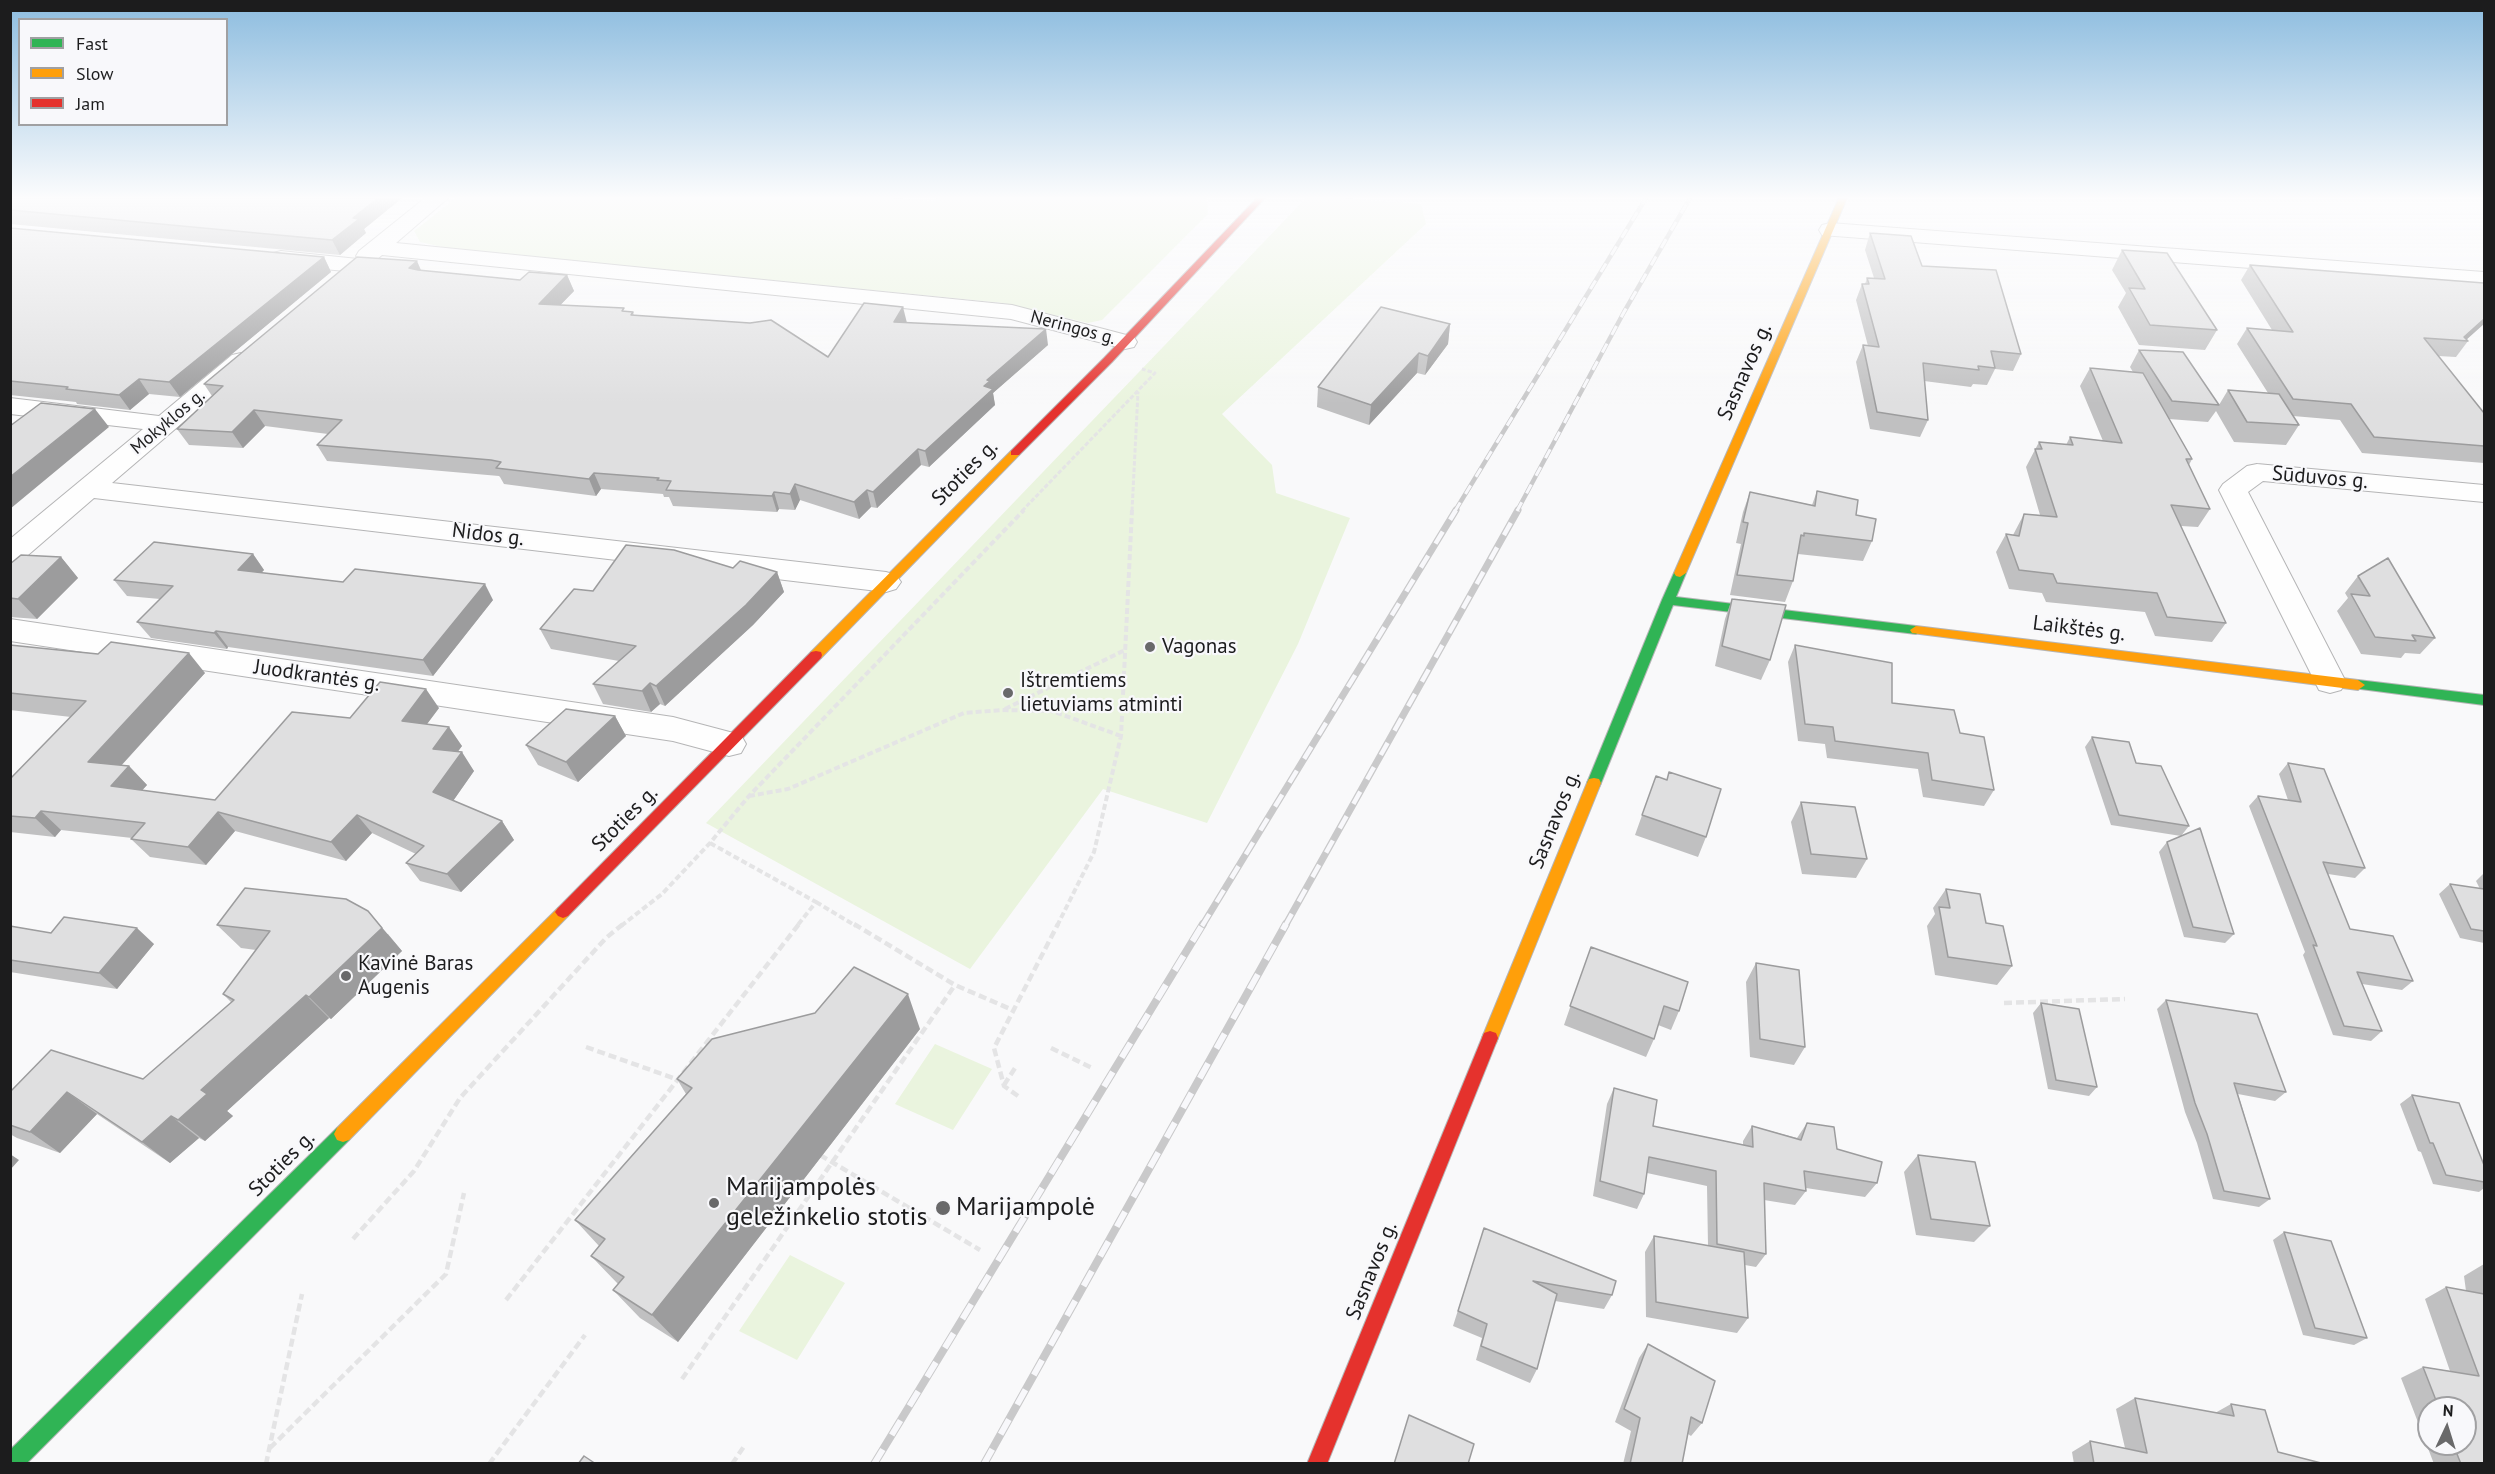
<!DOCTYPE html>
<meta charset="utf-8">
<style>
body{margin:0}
#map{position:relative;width:2495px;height:1474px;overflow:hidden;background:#f9f9fa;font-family:"PT Sans",sans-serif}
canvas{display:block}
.frame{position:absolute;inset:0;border:12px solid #1c1c1d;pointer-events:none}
.legend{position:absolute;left:18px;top:18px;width:210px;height:108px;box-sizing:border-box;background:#f8f8fb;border:2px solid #a0a0a2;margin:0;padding:8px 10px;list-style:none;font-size:18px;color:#1c1c1d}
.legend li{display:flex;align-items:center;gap:12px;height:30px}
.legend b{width:30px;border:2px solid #a0a0a2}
.north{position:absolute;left:2417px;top:1396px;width:60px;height:60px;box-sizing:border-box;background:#f8f8fb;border:2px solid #a0a0a2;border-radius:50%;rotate:4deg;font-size:16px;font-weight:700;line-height:24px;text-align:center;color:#1c1c1d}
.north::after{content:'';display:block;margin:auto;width:21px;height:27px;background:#69696a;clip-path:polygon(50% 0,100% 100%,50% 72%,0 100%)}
</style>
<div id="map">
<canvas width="2495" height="1474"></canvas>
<div class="frame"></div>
<ul class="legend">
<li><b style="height:8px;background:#30b455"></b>Fast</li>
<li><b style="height:8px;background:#ff9f0a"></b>Slow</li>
<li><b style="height:8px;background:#e5322d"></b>Jam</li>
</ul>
<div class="north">N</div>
</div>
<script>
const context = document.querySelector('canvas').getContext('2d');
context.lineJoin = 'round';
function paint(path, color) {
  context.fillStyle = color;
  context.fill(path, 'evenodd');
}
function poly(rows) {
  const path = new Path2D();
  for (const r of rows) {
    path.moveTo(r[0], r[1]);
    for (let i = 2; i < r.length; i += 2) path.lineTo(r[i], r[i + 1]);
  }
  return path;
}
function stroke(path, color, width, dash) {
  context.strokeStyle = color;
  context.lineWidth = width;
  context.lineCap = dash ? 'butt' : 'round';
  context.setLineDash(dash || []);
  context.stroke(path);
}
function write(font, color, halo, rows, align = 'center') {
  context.font = font + ' "PT Sans",sans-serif';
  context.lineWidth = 4.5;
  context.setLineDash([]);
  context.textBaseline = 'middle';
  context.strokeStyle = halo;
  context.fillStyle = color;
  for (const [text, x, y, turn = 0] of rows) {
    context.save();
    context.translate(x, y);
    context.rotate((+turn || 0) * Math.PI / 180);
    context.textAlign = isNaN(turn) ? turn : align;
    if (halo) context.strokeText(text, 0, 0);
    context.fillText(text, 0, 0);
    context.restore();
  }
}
paint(poly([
 [456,198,893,198,934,201,937,198,1204,198,1207,199,1208,214,1102,320,1088,323,1003,303,446,248,420,242,414,231],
 [1306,198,1343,198,1421,204,1426,224,1222,414,1272,465,1276,493,1350,518,1298,644,1207,823,1103,789,970,969,706,823],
 [935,1044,992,1069,953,1130,895,1104],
 [790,1255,845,1283,797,1360,739,1331]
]), '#eaf4de');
const street = poly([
 [425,198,448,198,396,243,1012,305,1134,337,1137,342,1134,347,1125,349,1011,319,382,255,375,261,366,262,367,265,364,270,356,272,281,265,273,263,270,258,273,253,281,251,358,259,356,256,359,251,425,198],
 [1830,223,2484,272,2484,286,1822,235,1819,230,1822,225,1830,223],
 [241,353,250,355,253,360,250,365,112,483,886,572,896,575,901,582,896,589,886,592,94,498,20,562,10,564,10,539,143,429,10,414,10,398,159,416,232,355,241,353],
 [2257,464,2484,485,2484,502,2263,481,2248,492,2346,682,2341,690,2330,693,2319,690,2219,490,2223,484,2247,466,2257,464],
 [10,619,673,717,741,735,746,744,741,753,729,756,673,741,10,641,10,619]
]);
const fast = poly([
 [1680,569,1686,573,1676,597,1916,626,1922,630,1916,634,1673,605,1601,783,1599,787,1589,787,1587,783,1662,600,1674,573,1680,569],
 [2358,680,2484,695,2484,705,2353,688,2351,685,2353,682,2358,680],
 [343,1126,349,1128,352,1134,349,1140,26,1464,10,1464,10,1450,337,1128,343,1126]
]);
const slow = poly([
 [1839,198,1847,198,1686,573,1680,577,1676,576,1674,573,1839,198],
 [1015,450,1020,453,1019,455,821,658,811,658,810,655,811,652,1011,451,1015,450],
 [1916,626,2358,680,2365,685,2358,690,1912,633,1910,630,1916,626],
 [1594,778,1599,779,1601,783,1498,1038,1496,1043,1490,1045,1484,1043,1482,1038,1587,783,1589,779,1594,778],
 [563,906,568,908,571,912,568,916,349,1140,343,1142,337,1140,334,1134,337,1128,558,908,563,906]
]);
const jam = poly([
 [1257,198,1265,198,1112,362,1019,455,1011,455,1011,451,1104,358,1257,198],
 [816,651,821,652,822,655,821,658,568,916,563,918,558,916,555,912,558,908,811,652,816,651],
 [1490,1031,1496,1033,1498,1038,1327,1464,1307,1464,1482,1038,1484,1033,1490,1031]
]);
stroke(street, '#b5b5b6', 2);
stroke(fast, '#b5b5b6', 2);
stroke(slow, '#b5b5b6', 2);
stroke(jam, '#b5b5b6', 2);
stroke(poly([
 [1022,511,1155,373,1142,369],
 [1132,511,1138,392]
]), '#e4e4e5', 3, [4.5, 2]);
stroke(poly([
 [1005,709,1125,650],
 [749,796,788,789,964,713,1002,710,1052,711,1121,736],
 [710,843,816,902,797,926],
 [816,902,856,926],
 [621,926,662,894,710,843,749,796,1024,510],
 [1057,926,1094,852,1121,736,1132,510]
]), '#e4e4e5', 4, [6, 3]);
stroke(poly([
 [854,924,955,985,1015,1011],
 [2004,1003,2125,999],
 [586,1047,679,1080],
 [1051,1048,1092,1068],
 [1004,1085,1015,1068],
 [1018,1096,1004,1086,994,1048,1058,924],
 [820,1155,980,1250],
 [353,1239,414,1171,460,1098,606,938,623,924],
 [506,1300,799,924],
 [682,1379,955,985],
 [270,1448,446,1274,464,1193],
 [266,1464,302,1294],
 [489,1464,585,1335],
 [732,1464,745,1445]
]), '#e4e4e5', 4.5, [8, 4]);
paint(street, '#fefefe');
paint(fast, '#30b455');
paint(slow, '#ff9f0a');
paint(jam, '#e5322d');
const railFar2 = poly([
 [1455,511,1646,198],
 [1517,511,1624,312,1690,198]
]);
const railFar1 = poly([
 [1202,926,1456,510],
 [1285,926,1518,510]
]);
const rail = poly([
 [874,1464,1203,924],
 [984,1464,1286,924]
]);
stroke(railFar2, '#c9c9ca', 4.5);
stroke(railFar1, '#c9c9ca', 7);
stroke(rail, '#c9c9ca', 8);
stroke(railFar2, '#f8f8fb', 3, [10]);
stroke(railFar1, '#f8f8fb', 4.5, [14]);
stroke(rail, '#f8f8fb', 6, [17]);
paint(poly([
 [10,198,402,198,364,229,366,233,340,255,10,224],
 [10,228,324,257,331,272,180,397,149,394,130,410,77,404,76,402,10,395],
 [1870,233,1922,266,2021,354,2013,371,1995,369,1987,385,1973,384,1971,387,1924,381,1928,420,1920,437,1870,429,1856,362,1863,345,1868,346,1856,300,1862,284,1865,284,1867,278,1874,278,1865,250],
 [2122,250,2217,330,2205,350,2139,345,2118,307,2126,293,2112,270],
 [2250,265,2467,340,2468,341,2456,357,2438,356,2484,413,2484,463,2362,453,2340,420,2293,416,2299,425,2286,445,2234,442,2216,411,2208,422,2169,419,2192,459,2189,465,2210,509,2198,527,2181,526,2226,623,2212,642,2155,636,2145,612,2046,602,2042,593,2009,589,1996,552,2006,534,2013,535,2024,514,2040,515,2026,467,2039,442,2066,445,2070,437,2103,441,2080,386,2090,368,2133,372,2130,367,2139,350,2219,405,2228,390,2268,393,2237,344,2247,328,2272,330,2241,280],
 [421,271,520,280,567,275,574,291,560,305,633,312,634,315,828,357,906,322,1048,345,993,393,995,405,929,467,921,465,877,508,871,507,859,519,800,500,795,510,779,509,777,512,673,506,669,497,664,497,663,494,601,489,596,496,504,484,500,477,499,476,327,461,317,445,328,434,265,426,243,448,189,445,177,429,212,396,204,384],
 [1450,324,1448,344,1425,375,1417,373,1369,425,1317,407,1318,387],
 [1817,491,1856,515,1872,541,1863,561,1798,554,1793,581,1785,602,1730,595,1741,544,1736,543,1743,512,1750,492,1812,505],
 [253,554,264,570,261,573,493,600,433,676,228,647,227,649,151,638,137,622,160,599,127,596,114,580],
 [61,557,78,578,37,619,10,617,10,564],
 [733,568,777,572,784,592,753,625,665,706,660,704,651,712,603,704,593,684,619,661,551,649,540,629,593,591],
 [2358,576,2435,638,2420,654,2405,653,2401,658,2361,654,2337,611,2348,598,2345,593],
 [1732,599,1770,660,1761,680,1715,666,1725,619],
 [10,645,205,673,121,766,129,766,147,785,142,790,215,800,350,718,439,708,427,724,462,746,457,752,474,771,453,801,502,821,514,840,461,892,420,881,406,863,416,854,372,833,346,861,235,831,206,865,150,857,131,839,132,838,61,830,55,837,10,832,10,779,71,717,10,710],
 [1795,645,1892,703,1960,733,1994,790,1984,806,1923,797,1918,769,1827,758,1825,744,1798,741,1788,662],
 [615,716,626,736,578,782,538,765,526,745],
 [2092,737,2189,826,2181,836,2111,825,2085,747],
 [2288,763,2365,868,2355,878,2328,874,2350,929,2413,981,2402,990,2362,984,2382,1031,2371,1041,2333,1035,2303,955,2305,952,2249,806,2258,796,2288,800,2279,774],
 [1656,776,1706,837,1698,857,1635,835],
 [1801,802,1867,859,1856,878,1802,874,1791,822],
 [2167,842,2234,934,2225,943,2184,937,2159,852],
 [2484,873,2484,943,2460,938,2439,894,2450,884,2480,889,2476,881],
 [1946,889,1986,923,2012,966,1997,985,1935,975,1927,926,1935,914,1933,908],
 [217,925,388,934,402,951,331,1019,329,1018,227,1111,233,1116,205,1141,199,1138,170,1163,97,1114,60,1153,17,1138,10,1134,10,1092,143,1079,232,1003,223,994,256,950,241,948],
 [10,926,51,933,154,944,117,989,10,972],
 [1591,947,1679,1011,1671,1030,1658,1025,1654,1039,1646,1057,1564,1025],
 [1756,963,1805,1047,1794,1065,1750,1057,1746,982],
 [2166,1000,2286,1092,2275,1101,2238,1094,2270,1199,2259,1207,2213,1199,2197,1143,2185,1112,2157,1009],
 [2041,1003,2097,1087,2089,1096,2048,1089,2033,1013],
 [920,1029,678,1342,640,1318,613,1290,618,1284,591,1256,599,1246,575,1220,686,1094,677,1079],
 [1614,1088,1653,1126,1743,1145,1743,1141,1752,1126,1797,1138,1807,1123,1837,1149,1877,1183,1865,1197,1806,1188,1806,1191,1795,1205,1764,1200,1766,1254,1756,1267,1745,1265,1748,1318,1737,1333,1646,1317,1645,1252,1654,1236,1708,1246,1707,1186,1647,1173,1644,1194,1637,1209,1593,1196,1607,1104],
 [2412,1095,2484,1165,2484,1188,2479,1192,2433,1184,2421,1152,2418,1151,2400,1104],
 [1918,1155,1990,1226,1974,1242,1916,1235,1904,1172],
 [1484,1228,1612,1295,1604,1309,1555,1301,1537,1369,1530,1383,1476,1360,1482,1338,1453,1326],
 [2284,1232,2367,1338,2354,1345,2303,1335,2273,1240],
 [2484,1264,2484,1464,2434,1464,2401,1378,2423,1367,2450,1371,2425,1299,2446,1287,2466,1291,2464,1276],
 [2429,1408,2465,1408,2465,1444,2429,1444],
 [1648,1344,1702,1423,1691,1436,1688,1434,1682,1464,1623,1464,1631,1431,1615,1422,1639,1358],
 [2135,1398,2215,1413,2231,1404,2278,1452,2325,1464,2074,1464,2072,1452,2090,1441,2125,1448,2116,1409]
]), '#c0c0c1');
paint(poly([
 [378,198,402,198,364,229,366,233,340,255,332,240,353,218],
 [324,257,331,272,180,397,169,382],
 [417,261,424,277,409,268],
 [567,275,574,291,546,320,539,304],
 [903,307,907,323,894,322],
 [2484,319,2484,324,2465,341,2464,337],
 [1450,324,1448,344,1425,375,1428,356],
 [1046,329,1048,345,993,393,995,405,929,467,925,451,984,386,987,380],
 [1419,353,1417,373,1369,425,1371,405],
 [139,379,149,394,130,410,119,395],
 [95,409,109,427,10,509,10,477],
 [254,410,265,426,243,448,232,432],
 [918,449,921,465,877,508,873,492],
 [594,473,601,489,596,496,589,479],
 [795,484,800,500,795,510,790,494],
 [867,490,871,507,859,519,854,502],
 [774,492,779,509,777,512,772,496],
 [253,554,264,570,249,586,238,570],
 [61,557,78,578,37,619,18,599],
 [777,572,784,592,753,625,665,706,656,686],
 [485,584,493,600,433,676,423,660],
 [216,631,228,647,227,649,214,633],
 [189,653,205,673,107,781,88,762],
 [650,683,660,704,651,712,642,691],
 [426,689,439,708,415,740,402,721],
 [615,716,626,736,578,782,566,762],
 [449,727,462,746,446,768,433,749],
 [462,752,474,771,446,811,433,792],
 [129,766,147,785,129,805,111,786],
 [41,811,61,830,55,837,35,818],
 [218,812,235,831,206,865,188,847],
 [357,815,372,833,346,861,331,842],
 [502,821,514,840,461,892,447,874],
 [368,911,402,951,331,1019,309,997],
 [137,928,154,944,117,989,99,973],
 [908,994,920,1029,678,1342,652,1315],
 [306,995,329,1018,227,1111,233,1116,205,1141,178,1120,201,1090],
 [67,1092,97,1114,60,1153,30,1132],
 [171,1116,199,1138,170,1163,142,1142],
 [10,1154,19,1160,10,1170]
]), '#9c9c9d');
const building = poly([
 [10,198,378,198,353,218,359,219,332,240,10,210,10,198],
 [10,228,324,257,169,382,139,379,119,395,66,389,68,387,10,381,10,228],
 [1870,233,1911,236,1922,266,1996,270,2021,354,1991,351,1995,368,1978,366,1979,370,1923,363,1928,420,1877,412,1863,345,1879,347,1862,284,1869,284,1867,278,1885,279,1870,233],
 [2122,250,2167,253,2217,330,2150,325,2129,288,2145,289,2122,250],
 [357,257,417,261,409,268,418,270,520,280,529,272,567,275,539,304,624,308,622,311,633,312,631,315,750,323,771,320,828,357,864,303,903,307,894,322,1046,329,987,380,990,381,984,386,993,389,925,451,918,449,873,492,867,490,854,502,795,484,790,494,774,492,772,496,666,490,671,481,657,480,659,478,594,473,589,479,496,468,501,462,491,460,317,445,342,420,254,410,232,432,177,429,223,386,204,384,357,257],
 [2250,265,2484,283,2484,319,2464,337,2468,341,2424,338,2484,413,2484,446,2374,437,2351,404,2293,399,2247,328,2293,332,2250,265],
 [1381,307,1450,324,1428,356,1419,353,1371,405,1318,387,1381,307],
 [2139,350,2183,352,2219,405,2172,401,2139,350],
 [2090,368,2143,373,2192,459,2186,459,2210,509,2171,505,2226,623,2167,617,2157,593,2057,583,2053,574,2019,570,2006,534,2019,536,2024,514,2057,517,2035,449,2042,449,2039,442,2073,445,2070,437,2122,443,2090,368],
 [2228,390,2279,394,2299,425,2247,422,2228,390],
 [41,403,95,409,10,477,10,426,41,403],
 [1817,491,1858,500,1856,515,1876,519,1872,541,1804,533,1804,536,1801,535,1793,581,1737,575,1748,523,1743,522,1750,492,1815,506,1817,491],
 [154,542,253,554,238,570,343,582,355,569,485,584,423,660,216,631,214,633,137,622,173,586,114,580,154,542],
 [626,545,674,550,733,568,740,561,777,572,746,605,656,686,650,683,642,691,593,684,636,646,540,629,574,589,593,591,626,545],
 [21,555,61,557,18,599,10,598,10,564,21,555],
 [2388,558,2435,638,2412,635,2416,641,2375,637,2351,594,2370,596,2358,576,2388,558],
 [1732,599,1786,605,1770,660,1722,646,1732,599],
 [111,642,189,653,88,762,129,766,111,786,215,800,292,712,350,718,380,682,426,689,402,721,449,727,433,749,462,752,433,792,502,821,447,874,406,863,424,846,357,815,331,842,218,812,188,847,131,839,145,823,41,811,35,818,10,816,10,779,86,701,10,693,10,645,98,654,111,642],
 [1795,645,1892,663,1892,703,1954,710,1960,733,1984,737,1994,790,1932,780,1928,753,1835,741,1833,727,1805,724,1795,645],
 [566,709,615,716,566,762,526,745,566,709],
 [2092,737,2129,742,2136,763,2161,766,2189,826,2119,815,2092,737],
 [2288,763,2324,769,2365,868,2323,862,2350,929,2393,936,2413,981,2357,972,2382,1031,2344,1026,2313,945,2317,946,2258,796,2301,802,2288,763],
 [1669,772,1721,789,1706,837,1642,815,1656,776,1667,780,1669,772],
 [1801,802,1855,807,1867,859,1811,854,1801,802],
 [2200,828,2234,934,2193,927,2167,842,2200,828],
 [2450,884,2484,889,2484,931,2471,929,2450,884],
 [245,888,346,899,368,911,382,928,309,997,306,995,201,1090,207,1094,178,1120,171,1116,142,1142,67,1092,30,1132,10,1125,10,1092,51,1050,143,1079,234,1000,223,994,270,931,217,925,245,888],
 [1946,889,1980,894,1986,923,2003,926,2012,966,1948,957,1939,907,1950,908,1946,889],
 [64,917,137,928,99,973,10,960,10,926,51,933,64,917],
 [1591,947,1688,982,1679,1011,1664,1006,1654,1039,1570,1006,1591,947],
 [1756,963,1799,970,1805,1047,1760,1039,1756,963],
 [854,967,908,994,652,1315,613,1290,624,1277,591,1256,605,1239,575,1220,692,1088,677,1079,712,1039,815,1013,854,967],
 [2166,1000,2257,1014,2286,1092,2234,1083,2270,1199,2224,1191,2207,1134,2195,1103,2166,1000],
 [2041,1003,2079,1009,2097,1087,2056,1080,2041,1003],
 [1614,1088,1657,1100,1653,1126,1753,1147,1752,1126,1801,1140,1807,1123,1834,1127,1837,1149,1882,1162,1877,1183,1804,1171,1806,1191,1764,1183,1766,1254,1717,1244,1716,1171,1649,1157,1644,1194,1600,1181,1614,1088],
 [2412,1095,2459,1103,2484,1165,2484,1182,2446,1175,2433,1143,2430,1143,2412,1095],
 [1918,1155,1975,1162,1990,1226,1931,1219,1918,1155],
 [1484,1228,1616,1281,1612,1295,1533,1281,1557,1294,1537,1369,1481,1346,1487,1324,1458,1311,1484,1228],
 [2284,1232,2331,1241,2367,1338,2315,1328,2284,1232],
 [1654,1236,1744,1252,1748,1318,1656,1302,1654,1236],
 [2446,1287,2484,1294,2484,1464,2461,1464,2453,1444,2465,1444,2465,1408,2439,1408,2423,1367,2479,1376,2446,1287],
 [1648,1344,1715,1381,1702,1423,1691,1417,1682,1464,1630,1464,1640,1418,1624,1409,1648,1344],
 [2135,1398,2234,1416,2231,1404,2265,1410,2278,1452,2325,1464,2094,1464,2090,1441,2147,1453,2135,1398],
 [1409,1415,1474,1444,1468,1464,1394,1464,1409,1415],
 [584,1456,596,1464,578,1464,584,1456]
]);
paint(building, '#dfdfe0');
stroke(building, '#9c9c9d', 1.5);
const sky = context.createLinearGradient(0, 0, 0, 404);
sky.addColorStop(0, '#8cbcdf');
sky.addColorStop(0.49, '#fcfcfd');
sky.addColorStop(1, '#fcfcfd00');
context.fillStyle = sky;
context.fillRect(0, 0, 2495, 404);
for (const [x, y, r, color] of [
 [1150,647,6,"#69696a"],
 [1008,693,6,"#69696a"],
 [346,976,6,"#69696a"],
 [714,1203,6,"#69696a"],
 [943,1208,8,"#69696a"]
]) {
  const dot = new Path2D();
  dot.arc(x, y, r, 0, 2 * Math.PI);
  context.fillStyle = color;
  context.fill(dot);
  stroke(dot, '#f8f8fb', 2);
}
write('18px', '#1c1c1d', '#f8f8fb', [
 ["Neringos g.",1073,328,15],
 ["Mokyklos g.",168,422,-40]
]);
write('21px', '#1c1c1d', '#f8f8fb', [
 ["Sasnavos g.",1745,372,-66],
 ["Stoties g.",965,473,-45],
 ["Sūduvos g.",2320,478,5],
 ["Nidos g.",488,535,7],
 ["Laikštės g.",2079,629,7],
 ["Juodkrantės g.",317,676,8],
 ["Stoties g.",625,819,-45],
 ["Sasnavos g.",1555,820,-68],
 ["Stoties g.",282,1164,-45],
 ["Sasnavos g.",1372,1271,-68]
]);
write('21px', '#1c1c1d', '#f8f8fb', [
 ["Vagonas",1162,647],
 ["Ištremtiems",1020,681],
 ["lietuviams atminti",1020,705],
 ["Kavinė Baras",358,964],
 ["Augenis",358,988]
], 'left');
write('26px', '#1c1c1d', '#f8f8fb', [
 ["Marijampolės",726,1188],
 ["geležinkelio stotis",726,1218],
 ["Marijampolė",956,1208]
], 'left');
</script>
